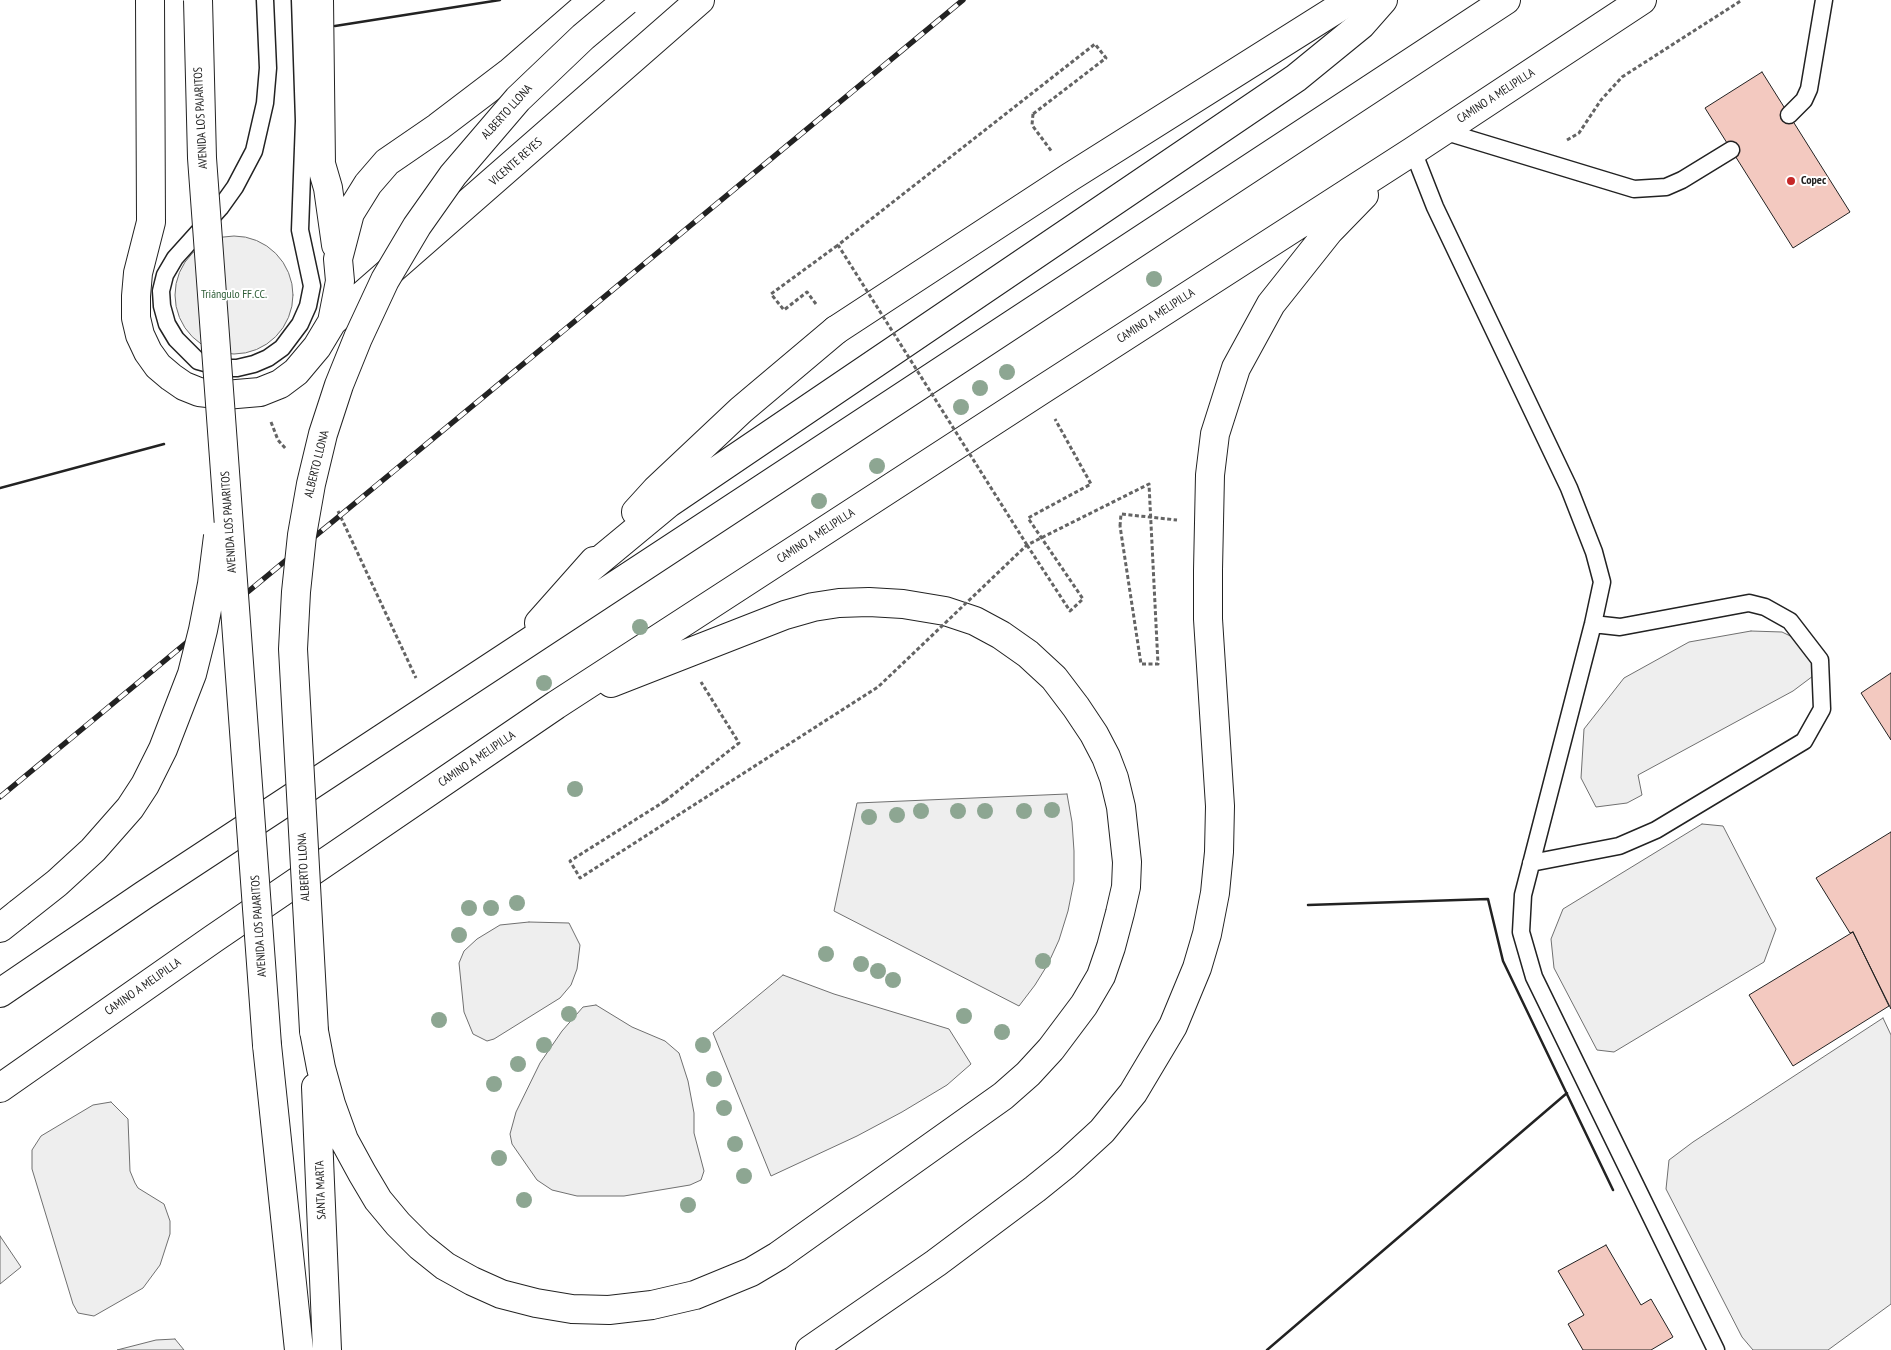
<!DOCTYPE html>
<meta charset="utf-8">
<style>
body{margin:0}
canvas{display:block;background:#fff}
</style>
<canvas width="1891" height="1350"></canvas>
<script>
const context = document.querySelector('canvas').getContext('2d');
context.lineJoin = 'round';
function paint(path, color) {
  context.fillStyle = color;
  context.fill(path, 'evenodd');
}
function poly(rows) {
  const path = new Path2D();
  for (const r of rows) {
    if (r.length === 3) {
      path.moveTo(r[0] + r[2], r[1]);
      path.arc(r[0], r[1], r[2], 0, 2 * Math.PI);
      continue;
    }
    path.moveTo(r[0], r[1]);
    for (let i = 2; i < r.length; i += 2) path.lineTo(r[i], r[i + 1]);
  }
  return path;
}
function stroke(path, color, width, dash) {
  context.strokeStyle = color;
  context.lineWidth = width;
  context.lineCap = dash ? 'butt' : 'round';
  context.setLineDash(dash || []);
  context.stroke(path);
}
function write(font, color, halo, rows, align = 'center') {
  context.font = font + ' "PT Sans Narrow",sans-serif';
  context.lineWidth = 4;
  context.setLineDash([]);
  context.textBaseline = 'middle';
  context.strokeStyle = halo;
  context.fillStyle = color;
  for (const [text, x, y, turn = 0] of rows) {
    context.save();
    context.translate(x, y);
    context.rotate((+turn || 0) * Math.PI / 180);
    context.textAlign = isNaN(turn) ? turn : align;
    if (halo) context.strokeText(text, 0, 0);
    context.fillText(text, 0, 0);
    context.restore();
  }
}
const green = poly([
 [234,295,59],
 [1751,631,1782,632,1815,648,1813,676,1793,691,1638,775,1642,795,1627,803,1596,807,1581,778,1584,729,1624,678,1689,642,1751,631],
 [1067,794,1072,822,1074,851,1074,881,1068,911,1059,940,1048,964,1035,985,1019,1006,834,911,857,803,1067,794],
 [1702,824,1723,826,1776,929,1764,962,1614,1052,1597,1050,1554,968,1551,939,1563,909,1702,824],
 [529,922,569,923,580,945,577,969,571,985,560,998,494,1039,487,1041,473,1034,464,1012,459,963,464,951,477,939,500,925,529,922],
 [783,975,834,994,949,1029,971,1064,947,1085,902,1112,857,1136,771,1176,713,1033,783,975],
 [596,1005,632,1027,665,1041,679,1053,688,1081,694,1113,694,1133,704,1171,701,1180,690,1185,624,1196,577,1196,552,1190,537,1180,512,1144,510,1134,516,1112,540,1063,562,1031,583,1007,596,1005],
 [1883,1018,1891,1035,1891,1304,1828,1350,1753,1350,1742,1337,1666,1189,1669,1160,1693,1142,1883,1018],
 [111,1102,128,1119,130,1171,135,1183,138,1188,164,1204,170,1221,170,1234,160,1265,143,1288,94,1316,78,1313,73,1304,32,1169,32,1150,41,1136,93,1105,111,1102],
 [0,1236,21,1267,0,1284,0,1236],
 [175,1339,184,1350,117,1350,156,1340,175,1339]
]);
paint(green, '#eee');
stroke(green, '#6f6f6f', 1);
const building = poly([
 [1762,72,1850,212,1793,248,1705,108,1762,72],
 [1891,673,1891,740,1861,693,1891,673],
 [1891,832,1891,1009,1853,932,1850,933,1816,878,1891,832],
 [1853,932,1889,1006,1793,1066,1749,995,1853,932],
 [1606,1245,1641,1305,1651,1299,1673,1337,1651,1350,1583,1350,1568,1324,1584,1315,1558,1271,1606,1245]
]);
paint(building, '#f3c9c0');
stroke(building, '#222', 1);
const lane = poly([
 [265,0,268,68,265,103,254,151,235,187,220,208,175,258,165,275,161,291,162,306,167,324,176,339,198,361,223,368,237,368,254,364,268,358,282,348,300,324,308,306,312,286,300,230,304,121,300,0],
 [1789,115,1804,100,1809,89,1824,0],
 [1443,131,1634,189,1666,187,1682,180,1731,150],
 [1413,151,1435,207,1569,488,1594,552,1602,582,1593,624,1523,895,1521,932,1534,977,1716,1350],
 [1531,863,1619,846,1656,830,1804,741,1822,709,1820,660,1790,621,1765,607,1749,603,1620,627,1593,624]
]);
const street = poly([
 [150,0,151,222,138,273,136,296,136,318,140,335,148,352,158,366,171,377,184,386,199,392,225,395,260,392,280,384,296,372,317,347,332,322,340,281,338,259,350,213,368,184,387,162,438,127,509,73,593,0],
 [319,0,321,164,328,188,336,245],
 [332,322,700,0],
 [836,330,1070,177,1351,0]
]);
const primary = poly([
 [636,512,656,490,741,410,836,330],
 [582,575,669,503,1296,78,1361,25,1383,0],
 [539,623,594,561],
 [0,928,19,913],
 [0,993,144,895,1506,0],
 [314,1031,321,1068,331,1104,344,1140,362,1173,378,1200,398,1224,420,1246,445,1266,472,1281,501,1294,536,1303,572,1309,609,1310,652,1305,695,1295,751,1272,778,1256,1003,1096,1028,1074,1051,1049,1084,1005,1101,976,1111,947,1120,913,1126,887,1127,862,1121,807,1114,778,1106,757,1094,734,1076,707,1054,678,1028,654,1001,635,975,621,945,611,903,604,869,602,839,603,813,607,785,615,611,683],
 [267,1045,299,1350],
 [316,1087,327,1350],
 [0,1088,213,939,556,705,1040,391,1413,151,1642,0],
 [810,1350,936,1263,1035,1189,1066,1164,1102,1131,1133,1093,1173,1026,1197,968,1207,934,1215,893,1219,852,1220,806,1208,619,1208,570,1210,475,1215,434,1236,368,1271,304,1329,231,1364,195]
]);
stroke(lane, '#222', 19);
stroke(street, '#222', 30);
stroke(primary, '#222', 30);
stroke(poly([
 [1033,114,1032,125,1052,152],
 [1567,140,1579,133,1601,100,1622,77,1742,0],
 [816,304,807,292,784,310,771,294,838,245],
 [271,422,278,440,286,449],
 [338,511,416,678],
 [1120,526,1121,514,1177,520],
 [1027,545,1070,611,1083,599,1028,518,1091,484,1055,419],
 [665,801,739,743,701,682]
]), '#646464', 3, [4, 2.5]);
stroke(lane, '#fff', 16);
stroke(street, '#fff', 28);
stroke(primary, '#fff', 28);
const rail = poly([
 [0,797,963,0]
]);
stroke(rail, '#222', 5.5);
stroke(rail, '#fff', 4, [11]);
const primaryBridge = poly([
 [198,0,202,158,267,1045],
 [19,913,57,883,93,850,130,808,145,785,163,749,192,674,203,630,212,584,218,536],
 [314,1031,293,649,296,592,302,535,311,484,323,434,339,385,358,338,385,280,417,226,453,175,518,99,583,37,626,1]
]);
stroke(primaryBridge, '#222', 30, []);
stroke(poly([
 [1027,545,838,245,1095,44,1106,58,1033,114],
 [665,801,570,861,580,878,878,687,1027,545,1149,484,1158,664,1141,664,1120,526]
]), '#646464', 3, [4, 2.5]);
stroke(primaryBridge, '#fff', 28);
stroke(poly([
 [335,26,500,0],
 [0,488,164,444],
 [1308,905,1488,899,1503,961,1613,1190],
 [1267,1350,1567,1093]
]), '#222', 2.5);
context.fillStyle = '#8da692';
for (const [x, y] of [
 [1154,279],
 [1007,372],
 [980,388],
 [961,407],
 [877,466],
 [819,501],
 [640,627],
 [544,683],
 [575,789],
 [1052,810],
 [921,811],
 [958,811],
 [985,811],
 [1024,811],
 [897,815],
 [869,817],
 [517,903],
 [469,908],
 [491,908],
 [459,935],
 [826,954],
 [1043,961],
 [861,964],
 [878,971],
 [893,980],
 [569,1014],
 [964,1016],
 [439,1020],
 [1002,1032],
 [544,1045],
 [703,1045],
 [518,1064],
 [714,1079],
 [494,1084],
 [724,1108],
 [735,1144],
 [499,1158],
 [744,1176],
 [524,1200],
 [688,1205]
]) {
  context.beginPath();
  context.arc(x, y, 8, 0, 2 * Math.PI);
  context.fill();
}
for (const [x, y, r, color] of [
 [1791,181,5,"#c62828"]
]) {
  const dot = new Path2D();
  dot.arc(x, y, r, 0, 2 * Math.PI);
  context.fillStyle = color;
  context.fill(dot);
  stroke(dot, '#fff', 2);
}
write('12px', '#222', '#fff', [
 ["CAMINO A MELIPILLA",1496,96,-33],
 ["ALBERTO LLONA",507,112,-48],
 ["AVENIDA LOS PAJARITOS",201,118,-93],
 ["VICENTE REYES",516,162,-41],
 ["CAMINO A MELIPILLA",1156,316,-33],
 ["ALBERTO LLONA",317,464,-76],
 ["AVENIDA LOS PAJARITOS",229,522,-94],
 ["CAMINO A MELIPILLA",816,536,-33],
 ["CAMINO A MELIPILLA",477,759,-34],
 ["ALBERTO LLONA",304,867,-93],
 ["AVENIDA LOS PAJARITOS",259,926,-94],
 ["CAMINO A MELIPILLA",143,987,-35],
 ["SANTA MARTA",321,1190,-92]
]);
write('bold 12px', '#222', '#fff', [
 ["Copec",1801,181]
], 'left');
write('12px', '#2f5e38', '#fff', [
 ["Triángulo FF.CC.",234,295]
]);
</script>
